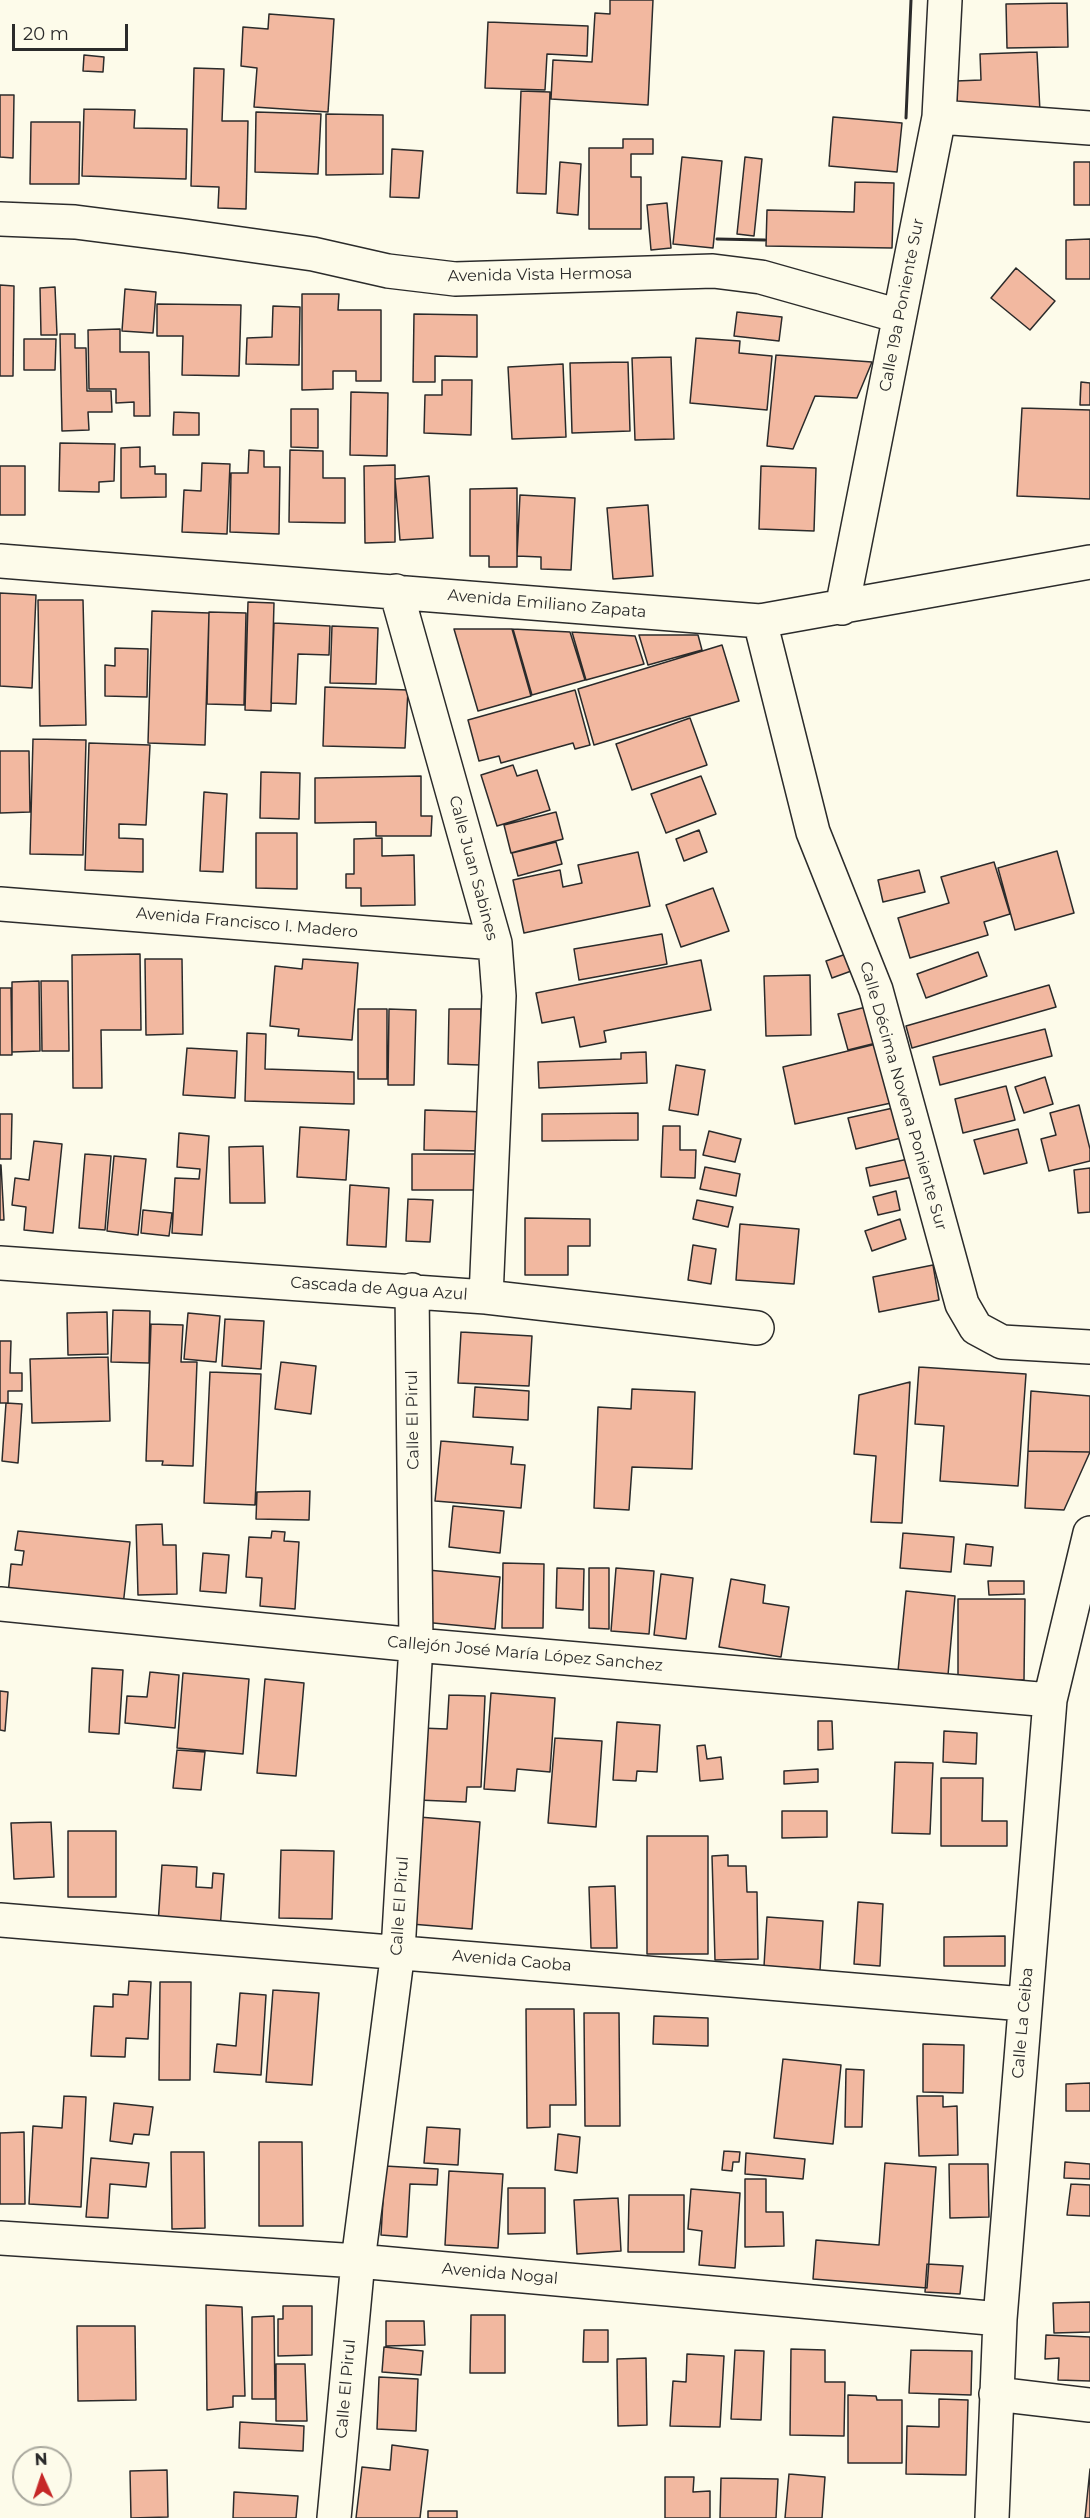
<!DOCTYPE html>
<meta charset="utf-8">
<style>
body{margin:0}
#map{position:relative;width:1090px;height:2518px;overflow:hidden;background:#fdfbea;font-family:Montserrat,sans-serif}
canvas{display:block}
.north{position:absolute;left:12px;top:2446px;width:60px;height:60px;box-sizing:border-box;background:#fdfbea;border:2px solid #a9a89e;border-radius:50%;rotate:357deg;font-size:16px;font-weight:700;line-height:24px;text-align:center;color:#2b2b2b}
.north::after{content:'';display:block;margin:auto;width:21px;height:27px;background:#c62828;clip-path:polygon(50% 0,100% 100%,50% 72%,0 100%)}
.scale{position:absolute;left:12px;top:24px;width:116px;height:27px;box-sizing:border-box;border:3px solid #2b2b2b;border-top:0;padding-left:8px;font-size:18px;line-height:21px;white-space:nowrap;color:#2b2b2b;-webkit-text-stroke:4px #fdfbea;paint-order:stroke}
</style>
<div id="map">
<canvas width="1090" height="2518"></canvas>
<div class="north">N</div>
<div class="scale">20 m</div>
</div>
<script>
const context = document.querySelector('canvas').getContext('2d');
context.lineJoin = 'round';
function paint(path, color) {
  context.fillStyle = color;
  context.fill(path, 'evenodd');
}
function poly(rows) {
  const path = new Path2D();
  for (const r of rows) {
    path.moveTo(r[0], r[1]);
    for (let i = 2; i < r.length; i += 2) path.lineTo(r[i], r[i + 1]);
  }
  return path;
}
function stroke(path, color, width, dash) {
  context.strokeStyle = color;
  context.lineWidth = width;
  context.lineCap = dash ? 'butt' : 'round';
  context.setLineDash(dash || []);
  context.stroke(path);
}
function write(font, color, halo, rows, align = 'center') {
  context.font = font + ' Montserrat,sans-serif';
  context.lineWidth = 4.5;
  context.setLineDash([]);
  context.textBaseline = 'middle';
  context.strokeStyle = halo;
  context.fillStyle = color;
  for (const [text, x, y, turn = 0] of rows) {
    context.save();
    context.translate(x, y);
    context.rotate((+turn || 0) * Math.PI / 180);
    context.textAlign = isNaN(turn) ? turn : align;
    if (halo) context.strokeText(text, 0, 0);
    context.fillText(text, 0, 0);
    context.restore();
  }
}
const building = poly([
 [610,0,653,0,648,105,551,99,553,60,592,62,595,13,610,14,610,0],
 [1067,3,1068,47,1007,48,1006,4,1067,3],
 [269,14,334,19,328,112,254,107,257,68,241,66,243,27,268,29,269,14],
 [488,22,588,26,587,56,547,54,545,90,485,88,488,22],
 [1037,52,1040,112,958,117,956,81,981,80,980,54,1037,52],
 [84,55,104,57,103,72,83,71,84,55],
 [194,68,224,69,222,121,248,121,246,209,218,208,219,187,191,186,194,68],
 [521,91,550,92,546,194,517,193,521,91],
 [0,95,14,95,13,158,0,157,0,95],
 [84,109,135,110,134,128,187,129,186,179,82,176,84,109],
 [256,112,321,114,318,174,255,172,256,112],
 [326,114,383,115,383,174,326,175,326,114],
 [833,117,902,123,897,172,829,166,833,117],
 [31,122,80,122,79,184,30,184,31,122],
 [623,139,653,139,653,154,631,154,631,177,641,177,641,229,589,229,589,148,623,148,623,139],
 [392,149,423,151,419,198,390,197,392,149],
 [682,157,722,161,713,248,673,244,682,157],
 [745,157,762,159,754,236,737,234,745,157],
 [560,162,581,164,578,215,557,213,560,162],
 [1074,162,1090,162,1090,205,1074,205,1074,162],
 [855,182,894,183,892,248,766,246,767,210,854,212,855,182],
 [667,203,671,248,651,250,647,205,667,203],
 [1090,239,1090,279,1066,279,1066,240,1090,239],
 [1016,268,1055,301,1030,330,991,298,1016,268],
 [0,285,14,286,13,376,0,376,0,285],
 [55,287,57,335,41,335,40,288,55,287],
 [125,289,156,292,153,333,122,331,125,289],
 [302,294,339,294,338,310,381,310,381,381,356,381,356,371,333,371,333,389,302,390,302,294],
 [157,304,241,305,239,376,182,375,183,336,157,336,157,304],
 [273,306,300,307,299,365,246,364,247,338,272,337,273,306],
 [737,312,782,317,779,341,734,336,737,312],
 [414,314,477,315,477,357,435,356,435,382,413,382,414,314],
 [120,329,120,352,149,352,150,416,134,416,134,402,116,403,116,389,89,389,88,330,120,329],
 [60,334,75,334,75,348,86,348,87,391,111,391,112,412,88,412,89,430,62,431,60,334],
 [696,338,740,341,739,353,772,356,767,410,690,403,696,338],
 [24,339,56,339,55,370,24,370,24,339],
 [776,355,872,362,857,398,815,396,793,449,767,446,776,355],
 [671,357,674,439,635,440,632,358,671,357],
 [628,362,630,431,572,433,570,363,628,362],
 [563,364,566,437,512,439,508,367,563,364],
 [442,380,472,380,471,435,424,433,425,395,442,395,442,380],
 [1081,382,1090,383,1090,405,1080,405,1081,382],
 [351,392,388,393,387,456,350,455,351,392],
 [1022,408,1090,410,1090,499,1017,496,1022,408],
 [291,409,318,409,318,448,291,447,291,409],
 [174,412,199,413,199,435,173,435,174,412],
 [60,443,115,444,114,481,99,482,99,492,59,491,60,443],
 [140,447,140,467,155,466,155,474,166,474,166,497,121,498,121,448,140,447],
 [249,450,264,451,264,467,280,467,279,534,230,532,231,473,248,473,249,450],
 [290,450,323,451,323,478,345,478,345,523,289,522,290,450],
 [202,463,230,464,227,534,182,532,184,490,201,491,202,463],
 [395,465,395,542,365,543,364,466,395,465],
 [0,466,25,466,25,515,0,515,0,466],
 [761,466,816,468,814,531,759,529,761,466],
 [429,476,433,538,400,540,395,479,429,476],
 [517,488,517,567,489,567,489,556,470,556,470,489,517,488],
 [520,495,575,498,571,570,541,569,541,557,517,556,520,495],
 [648,505,653,576,613,579,607,508,648,505],
 [0,593,36,595,32,688,0,686,0,593],
 [38,600,83,600,86,725,40,726,38,600],
 [248,602,274,603,271,711,245,710,248,602],
 [152,611,209,613,205,745,148,743,152,611],
 [209,612,246,613,244,705,207,704,209,612],
 [274,623,330,626,329,655,298,654,296,704,271,703,274,623],
 [332,626,378,628,376,684,330,683,332,626],
 [454,629,512,629,531,696,478,711,454,629],
 [513,629,570,632,585,680,532,695,513,629],
 [572,632,635,636,644,664,586,680,572,632],
 [639,635,698,635,702,650,648,665,639,635],
 [722,645,739,701,594,745,578,689,722,645],
 [115,648,148,649,147,697,105,696,105,665,115,666,115,648],
 [325,687,408,690,405,748,323,746,325,687],
 [575,690,590,745,575,749,573,743,501,763,499,756,479,761,468,720,575,690],
 [690,718,707,765,632,790,616,744,690,718],
 [33,739,86,740,83,855,30,854,33,739],
 [89,743,150,745,146,825,119,824,119,838,143,839,143,872,85,870,89,743],
 [0,751,29,751,30,812,0,813,0,751],
 [513,765,517,776,537,770,550,810,497,826,481,775,513,765],
 [261,772,300,773,299,819,260,818,261,772],
 [421,776,421,816,432,816,431,836,376,836,376,822,315,823,315,778,421,776],
 [701,776,716,814,666,833,651,794,701,776],
 [204,792,227,794,223,872,200,871,204,792],
 [556,812,563,839,511,853,504,825,556,812],
 [699,830,707,852,684,861,676,839,699,830],
 [256,833,297,833,297,889,256,888,256,833],
 [382,838,382,856,414,855,415,905,361,906,361,888,346,888,346,874,354,874,354,839,382,838],
 [556,842,562,864,518,876,512,853,556,842],
 [1057,851,1074,913,1015,930,998,868,1057,851],
 [638,852,650,906,524,933,513,880,560,870,563,887,582,883,578,865,638,852],
 [994,862,1010,914,984,922,988,935,910,958,898,918,949,903,941,877,994,862],
 [919,870,925,892,883,902,878,880,919,870],
 [713,888,729,931,681,947,666,905,713,888],
 [662,934,667,964,579,980,574,949,662,934],
 [978,952,987,976,926,998,917,974,978,952],
 [849,953,854,970,832,978,826,961,849,953],
 [140,954,141,1030,101,1030,102,1088,73,1088,72,955,140,954],
 [145,959,182,959,183,1034,146,1035,145,959],
 [303,959,358,963,352,1040,298,1036,299,1029,270,1026,275,966,302,969,303,959],
 [701,960,711,1010,604,1031,606,1042,580,1047,574,1017,542,1023,536,993,701,960],
 [810,975,811,1035,766,1036,764,976,810,975],
 [39,981,40,1051,12,1052,12,982,39,981],
 [41,981,68,981,69,1051,42,1051,41,981],
 [1049,985,1056,1007,912,1048,906,1026,1049,985],
 [0,988,11,988,12,1055,0,1055,0,988],
 [866,1007,876,1043,848,1050,838,1014,866,1007],
 [358,1009,387,1009,387,1079,358,1079,358,1009],
 [389,1009,416,1010,414,1085,388,1085,389,1009],
 [449,1009,481,1009,480,1065,448,1064,449,1009],
 [1045,1029,1052,1056,940,1085,933,1057,1045,1029],
 [247,1033,266,1034,265,1069,354,1072,354,1104,245,1101,247,1033],
 [876,1044,891,1103,795,1124,783,1067,876,1044],
 [187,1048,237,1051,235,1098,183,1095,187,1048],
 [646,1052,647,1083,539,1088,538,1062,621,1059,621,1053,646,1052],
 [676,1065,705,1070,698,1115,669,1110,676,1065],
 [1045,1077,1053,1104,1024,1113,1015,1087,1045,1077],
 [1006,1086,1015,1120,963,1133,955,1099,1006,1086],
 [1079,1105,1090,1149,1090,1161,1049,1171,1041,1139,1056,1135,1050,1113,1079,1105],
 [893,1108,901,1138,856,1149,848,1118,893,1108],
 [425,1110,486,1112,485,1151,424,1150,425,1110],
 [638,1113,638,1140,542,1141,542,1114,638,1113],
 [0,1114,12,1114,11,1159,0,1159,0,1114],
 [663,1126,680,1126,680,1150,696,1150,695,1178,661,1177,663,1126],
 [300,1127,349,1130,346,1180,297,1177,300,1127],
 [1018,1129,1027,1163,984,1174,974,1140,1018,1129],
 [709,1131,741,1139,735,1162,703,1155,709,1131],
 [179,1133,209,1136,202,1235,172,1233,175,1178,199,1179,200,1169,177,1167,179,1133],
 [34,1141,62,1144,53,1233,24,1230,26,1207,12,1205,15,1178,29,1180,34,1141],
 [263,1146,265,1203,230,1203,229,1147,263,1146],
 [85,1154,111,1156,105,1230,79,1228,85,1154],
 [412,1154,486,1154,486,1190,412,1190,412,1154],
 [114,1156,146,1159,138,1235,107,1231,114,1156],
 [913,1158,917,1176,870,1186,866,1168,913,1158],
 [0,1165,1,1165,4,1220,0,1220,0,1165],
 [705,1167,740,1174,736,1196,700,1189,705,1167],
 [1090,1168,1090,1212,1078,1213,1074,1170,1090,1168],
 [350,1185,389,1188,386,1247,347,1245,350,1185],
 [896,1191,900,1210,878,1215,873,1197,896,1191],
 [408,1199,433,1200,430,1242,406,1241,408,1199],
 [697,1200,733,1207,728,1227,693,1219,697,1200],
 [143,1210,172,1213,169,1236,141,1233,143,1210],
 [525,1218,590,1219,590,1246,568,1246,568,1275,525,1275,525,1218],
 [900,1219,906,1239,872,1251,865,1231,900,1219],
 [740,1224,799,1229,794,1284,736,1280,740,1224],
 [693,1245,716,1249,711,1284,688,1280,693,1245],
 [933,1265,939,1300,879,1312,873,1277,933,1265],
 [113,1310,150,1311,149,1363,111,1362,113,1310],
 [107,1312,108,1354,68,1355,67,1313,107,1312],
 [188,1313,220,1316,216,1362,184,1359,188,1313],
 [225,1319,264,1321,261,1369,222,1366,225,1319],
 [151,1324,183,1325,181,1362,197,1362,193,1466,162,1465,163,1461,146,1461,151,1324],
 [461,1332,532,1336,529,1386,458,1383,461,1332],
 [0,1341,11,1341,10,1373,22,1373,22,1391,8,1391,8,1403,0,1403,0,1341],
 [108,1357,110,1421,32,1423,30,1359,108,1357],
 [281,1362,316,1366,311,1414,275,1409,281,1362],
 [919,1367,1026,1374,1018,1486,940,1481,944,1426,915,1424,919,1367],
 [210,1372,261,1374,255,1505,204,1503,210,1372],
 [910,1382,902,1523,871,1522,876,1456,854,1454,859,1395,910,1382],
 [475,1387,529,1391,528,1420,473,1417,475,1387],
 [632,1389,695,1392,692,1469,632,1467,629,1510,594,1508,598,1407,631,1409,632,1389],
 [1031,1391,1090,1396,1090,1452,1028,1451,1031,1391],
 [6,1403,22,1404,18,1463,2,1461,6,1403],
 [441,1441,513,1447,511,1464,525,1465,521,1508,435,1501,441,1441],
 [1028,1451,1090,1452,1064,1510,1025,1508,1028,1451],
 [310,1491,309,1520,256,1519,257,1492,310,1491],
 [453,1506,504,1511,500,1553,449,1547,453,1506],
 [162,1524,163,1545,176,1545,177,1594,138,1595,136,1525,162,1524],
 [18,1531,130,1542,123,1606,8,1594,11,1564,22,1565,24,1551,15,1550,18,1531],
 [272,1531,285,1532,284,1541,299,1542,295,1609,260,1606,262,1578,246,1577,249,1537,271,1538,272,1531],
 [903,1533,954,1537,951,1572,900,1568,903,1533],
 [966,1544,993,1547,991,1566,964,1564,966,1544],
 [203,1553,229,1555,226,1593,200,1591,203,1553],
 [503,1563,544,1564,543,1628,502,1628,503,1563],
 [557,1568,584,1569,583,1610,556,1608,557,1568],
 [589,1568,609,1568,609,1629,589,1628,589,1568],
 [616,1568,654,1571,649,1634,611,1631,616,1568],
 [428,1570,500,1577,495,1629,423,1622,428,1570],
 [661,1574,693,1578,686,1639,654,1635,661,1574],
 [731,1579,765,1585,763,1603,789,1607,781,1657,719,1647,731,1579],
 [988,1581,1024,1581,1024,1594,989,1595,988,1581],
 [906,1591,955,1596,948,1675,898,1671,906,1591],
 [958,1599,1025,1599,1024,1680,958,1680,958,1599],
 [92,1668,123,1670,119,1734,89,1732,92,1668],
 [150,1672,179,1675,175,1728,125,1723,127,1696,147,1697,150,1672],
 [183,1673,249,1679,243,1754,177,1748,183,1673],
 [265,1679,304,1683,296,1776,257,1773,265,1679],
 [0,1691,8,1692,5,1731,0,1730,0,1691],
 [491,1693,555,1698,550,1772,517,1769,515,1791,484,1789,491,1693],
 [449,1695,485,1696,481,1787,467,1787,466,1802,418,1800,421,1728,447,1729,449,1695],
 [818,1721,832,1721,833,1749,818,1750,818,1721],
 [617,1722,660,1725,657,1772,637,1771,636,1781,613,1780,617,1722],
 [944,1731,977,1733,976,1764,943,1762,944,1731],
 [555,1738,602,1741,596,1827,548,1823,555,1738],
 [705,1745,707,1759,721,1757,723,1779,700,1781,697,1746,705,1745],
 [177,1750,205,1752,201,1790,173,1788,177,1750],
 [895,1762,933,1763,930,1834,892,1833,895,1762],
 [818,1769,818,1782,784,1784,784,1771,818,1769],
 [941,1778,983,1778,982,1821,1007,1821,1007,1846,941,1846,941,1778],
 [782,1811,827,1811,827,1837,782,1838,782,1811],
 [419,1817,480,1822,472,1929,411,1924,419,1817],
 [51,1822,54,1877,14,1879,11,1823,51,1822],
 [68,1831,116,1831,116,1897,68,1897,68,1831],
 [647,1836,708,1836,708,1954,647,1954,647,1836],
 [281,1850,334,1851,332,1919,279,1918,281,1850],
 [728,1855,728,1866,746,1866,747,1892,757,1892,758,1959,715,1960,712,1856,728,1855],
 [162,1865,197,1867,196,1887,212,1888,213,1873,224,1874,220,1930,158,1924,162,1865],
 [615,1886,617,1948,591,1948,589,1887,615,1886],
 [858,1902,883,1904,880,1966,854,1964,858,1902],
 [767,1917,823,1921,820,1970,764,1966,767,1917],
 [1005,1936,1005,1966,944,1966,944,1937,1005,1936],
 [129,1981,151,1982,148,2039,126,2038,125,2057,91,2056,94,2006,113,2007,113,1994,128,1995,129,1981],
 [160,1982,191,1982,190,2080,159,2080,160,1982],
 [273,1990,319,1993,312,2085,266,2082,273,1990],
 [240,1993,266,1995,261,2075,214,2072,217,2044,236,2046,240,1993],
 [526,2009,574,2009,576,2105,550,2105,550,2127,527,2128,526,2009],
 [584,2013,619,2013,620,2126,585,2126,584,2013],
 [654,2016,708,2018,708,2046,653,2044,654,2016],
 [923,2044,964,2045,963,2093,923,2092,923,2044],
 [783,2059,841,2065,833,2144,774,2138,783,2059],
 [846,2069,864,2070,862,2127,845,2127,846,2069],
 [1090,2083,1090,2111,1066,2111,1066,2084,1090,2083],
 [64,2096,86,2097,81,2207,29,2204,33,2126,62,2128,64,2096],
 [917,2096,943,2096,943,2107,957,2106,958,2155,919,2156,917,2096],
 [114,2103,153,2107,149,2135,134,2134,132,2144,110,2141,114,2103],
 [427,2127,460,2129,458,2165,424,2163,427,2127],
 [24,2132,25,2204,0,2204,0,2133,24,2132],
 [558,2134,580,2137,577,2173,555,2170,558,2134],
 [259,2142,302,2142,303,2226,259,2226,259,2142],
 [724,2151,740,2152,739,2162,733,2162,732,2171,722,2170,724,2151],
 [171,2152,204,2152,205,2228,172,2229,171,2152],
 [746,2153,805,2159,803,2179,745,2174,746,2153],
 [91,2158,149,2163,146,2187,110,2184,108,2218,86,2217,91,2158],
 [1065,2162,1090,2164,1090,2179,1064,2178,1065,2162],
 [885,2163,936,2167,927,2288,813,2279,816,2240,879,2245,885,2163],
 [949,2164,988,2164,989,2217,950,2218,949,2164],
 [385,2166,438,2169,437,2185,410,2184,407,2237,381,2235,385,2166],
 [449,2171,503,2174,498,2248,445,2245,449,2171],
 [745,2179,766,2179,766,2212,783,2212,784,2246,745,2247,745,2179],
 [1071,2184,1090,2185,1090,2216,1067,2215,1071,2184],
 [508,2188,545,2188,545,2233,508,2234,508,2188],
 [691,2189,740,2193,735,2268,699,2265,702,2231,688,2229,691,2189],
 [629,2195,684,2195,684,2252,628,2252,629,2195],
 [618,2198,621,2251,577,2254,574,2200,618,2198],
 [927,2264,963,2266,960,2294,925,2292,927,2264],
 [1090,2302,1090,2332,1054,2333,1053,2303,1090,2302],
 [206,2305,242,2307,245,2396,233,2396,233,2407,207,2410,206,2305],
 [283,2306,312,2306,312,2355,278,2356,278,2319,283,2319,283,2306],
 [471,2315,505,2315,505,2373,470,2373,471,2315],
 [274,2316,275,2399,252,2399,252,2317,274,2316],
 [386,2321,424,2321,425,2345,386,2346,386,2321],
 [77,2326,135,2326,136,2400,78,2401,77,2326],
 [584,2330,608,2330,608,2362,583,2362,584,2330],
 [1046,2335,1090,2337,1090,2381,1058,2380,1059,2358,1045,2359,1046,2335],
 [384,2347,423,2351,421,2375,382,2372,384,2347],
 [791,2349,825,2350,825,2382,845,2382,844,2436,790,2435,791,2349],
 [735,2350,764,2351,761,2420,731,2419,735,2350],
 [911,2350,972,2351,971,2395,909,2393,911,2350],
 [687,2354,724,2356,720,2427,670,2426,673,2381,686,2382,687,2354],
 [646,2358,647,2425,618,2426,617,2359,646,2358],
 [276,2364,305,2364,307,2421,276,2421,276,2364],
 [379,2377,418,2379,416,2431,377,2429,379,2377],
 [848,2395,876,2396,877,2400,902,2400,902,2463,848,2463,848,2395],
 [939,2399,968,2400,966,2475,906,2474,907,2426,939,2427,939,2399],
 [240,2422,304,2426,303,2451,239,2448,240,2422],
 [392,2445,428,2450,420,2518,356,2518,362,2467,390,2470,392,2445],
 [1090,2469,1090,2518,1085,2518,1090,2469],
 [167,2470,168,2517,131,2518,130,2471,167,2470],
 [789,2474,825,2477,822,2518,785,2518,789,2474],
 [665,2477,694,2477,693,2492,710,2491,710,2518,665,2518,665,2477],
 [721,2478,778,2479,776,2518,720,2518,721,2478],
 [234,2492,298,2496,296,2518,233,2518,234,2492],
 [428,2511,457,2511,457,2518,428,2518,428,2511]
]);
paint(building, '#f2b8a0');
stroke(building, '#2b2b2b', 1.5);
const minor = poly([
 [939,117,1090,128],
 [0,219,75,222,185,236,313,254,388,271,455,279,713,271,761,277,899,316],
 [0,561,760,621,1090,562],
 [396,591,495,943,499,996,486,1297],
 [842,608,939,117,945,0],
 [760,621,813,832,876,990,962,1304,976,1328,1002,1342,1090,1347],
 [0,904,495,943],
 [0,1263,486,1297,757,1328],
 [0,1604,416,1645,1050,1700],
 [0,1920,1024,2004],
 [0,2238,358,2261,1000,2319],
 [996,2394,1090,2405],
 [334,2518,358,2261,398,1951,416,1645,412,1290],
 [992,2518,1000,2319,1050,1700,1090,1533]
]);
stroke(minor, '#2b2b2b', 36);
stroke(minor, '#fdfbea', 33);
stroke(poly([
 [906,118,911,0],
 [717,239,765,240]
]), '#2b2b2b', 3);
write('16px', '#2b2b2b', '#fdfbea', [
 ["Avenida Vista Hermosa",540,275,-1],
 ["Calle 19a Poniente Sur",902,305,-79],
 ["Avenida Emiliano Zapata",547,604,5],
 ["Calle Juan Sabines",473,868,75],
 ["Avenida Francisco I. Madero",247,923,5],
 ["Calle Décima Novena Poniente Sur",903,1096,74],
 ["Cascada de Agua Azul",379,1289,4],
 ["Calle El Pirul",413,1420,-91],
 ["Callejón José María López Sanchez",525,1654,5],
 ["Calle El Pirul",400,1906,-86],
 ["Avenida Caoba",512,1961,5],
 ["Calle La Ceiba",1023,2023,-85],
 ["Avenida Nogal",500,2274,5],
 ["Calle El Pirul",346,2389,-85]
]);
</script>
